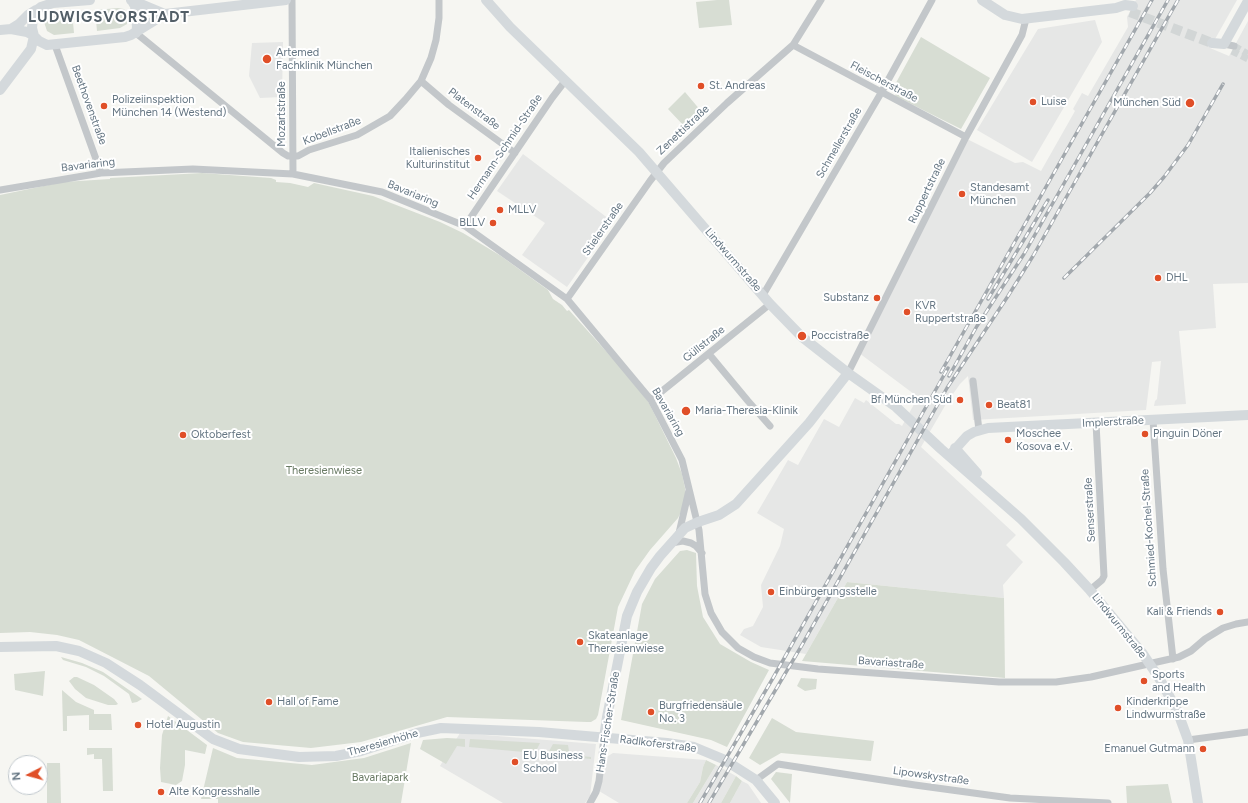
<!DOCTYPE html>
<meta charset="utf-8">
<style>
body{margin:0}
#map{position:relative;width:1248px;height:803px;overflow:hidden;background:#f6f6f2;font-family:Figtree,sans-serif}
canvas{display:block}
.north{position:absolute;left:8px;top:755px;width:40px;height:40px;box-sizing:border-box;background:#fff;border:1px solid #c1c8cd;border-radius:50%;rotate:264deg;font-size:11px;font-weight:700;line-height:16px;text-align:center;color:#657683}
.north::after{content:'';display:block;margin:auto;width:14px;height:18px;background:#e04f28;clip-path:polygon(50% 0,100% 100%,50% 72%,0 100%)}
</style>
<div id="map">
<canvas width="1248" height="803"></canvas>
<div class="north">N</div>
</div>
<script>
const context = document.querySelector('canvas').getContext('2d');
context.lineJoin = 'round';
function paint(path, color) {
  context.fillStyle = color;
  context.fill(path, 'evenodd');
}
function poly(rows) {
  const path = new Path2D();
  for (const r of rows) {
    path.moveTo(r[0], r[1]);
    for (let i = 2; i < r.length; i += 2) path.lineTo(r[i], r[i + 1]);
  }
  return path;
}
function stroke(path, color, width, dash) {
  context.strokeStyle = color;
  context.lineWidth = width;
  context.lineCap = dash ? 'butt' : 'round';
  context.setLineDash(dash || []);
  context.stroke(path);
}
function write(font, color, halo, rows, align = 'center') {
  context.font = font + ' Figtree,sans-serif';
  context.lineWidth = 4;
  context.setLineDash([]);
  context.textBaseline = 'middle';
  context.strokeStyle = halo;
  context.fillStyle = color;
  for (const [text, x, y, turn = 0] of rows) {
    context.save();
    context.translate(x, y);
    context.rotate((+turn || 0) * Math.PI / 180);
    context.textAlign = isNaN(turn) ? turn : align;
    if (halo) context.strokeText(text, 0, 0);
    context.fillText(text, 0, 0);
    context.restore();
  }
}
paint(poly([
 [1136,0,1237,0,1210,48,1229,56,1248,21,1248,283,1213,284,1216,328,1179,331,1186,404,1154,406,1155,401,1157,399,1161,361,1152,362,1146,410,973,420,968,376,960,384,946,404,921,447,1016,535,1006,545,1023,562,1003,585,1004,598,847,582,806,654,761,647,740,635,744,629,753,626,763,607,761,585,780,546,784,529,757,513,788,460,798,465,824,419,839,427,855,398,864,403,866,400,896,424,899,424,902,426,918,397,859,353,967,139,1015,163,1023,162,1041,171,1075,111,1073,109,1082,93,1088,96,1128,27,1127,17],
 [1095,20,1102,42,1032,162,977,130,1038,29],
 [283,42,282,97,260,98,249,76,252,43],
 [523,154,613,222,567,287,522,255,545,223,497,191],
 [460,733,596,744,590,796,585,803,503,803,440,766],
 [613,753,706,760,703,767,700,782,687,803,619,803,599,791,606,759,608,756],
 [716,765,736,776,721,803,693,803],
 [742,781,748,784,761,803,730,803]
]), '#e6e7e6');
paint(poly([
 [717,0,729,0,732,25,699,28,696,2],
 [118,8,124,9,127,13,129,18,127,24,120,28,97,31,95,10],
 [72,12,74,33,54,35,47,31,44,22,48,16,52,14],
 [921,37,990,78,961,129,895,96,897,92,892,90],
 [685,92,701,111,684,126,668,109],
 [202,173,271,178,276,180,276,182,290,183,308,187,314,183,373,196,440,222,463,233,501,256,548,290,553,299,562,305,567,311,569,310,622,369,642,393,649,403,676,458,682,474,685,488,685,498,682,510,678,518,650,550,635,571,618,607,598,715,596,719,591,722,587,722,447,717,361,742,311,748,243,742,218,733,149,676,79,640,57,635,30,632,0,633,0,195,63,182,110,179,110,178],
 [687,550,696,553,697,586,703,617,720,644,751,662,769,670,727,747,711,740,621,720,642,604,655,579,680,551],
 [847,582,1004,598,1005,678,802,661],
 [61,657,82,663,103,672,142,699,137,702,132,703,129,694,104,676,86,667,63,660],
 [45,671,43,696,15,690,14,674],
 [74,677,77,677,94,685,114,699,118,704,116,705,108,705,86,698,75,689,69,681],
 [801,678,817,679,816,689,805,691,797,686],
 [62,690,76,702,94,710,94,714,111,714,112,730,89,730,89,715,67,716,67,731,63,731],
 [168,716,207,745,205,754,185,750,185,765,182,781,176,785,161,782,160,768,162,735],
 [772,718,796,732,874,741,871,761,781,753,760,765,749,758],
 [447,738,465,739,465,747,457,746,446,764,420,749,423,740],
 [470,739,540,743,535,753,469,747],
 [411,743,401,803,218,803,218,799,201,799,213,748,237,758,312,765,364,758],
 [553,744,568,745,569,751,572,755,591,757,591,759,547,755],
 [87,748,112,748,113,791,103,791,102,759,94,759,94,754,87,755],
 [706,760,716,765,693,803,687,803,700,782,703,767],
 [47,763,60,763,61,803,47,803],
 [776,772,792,774,790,803,771,779],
 [736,776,742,781,730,803,721,803],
 [1168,784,1172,803,1127,803,1126,786]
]), '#d7ddd3');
stroke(poly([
 [1234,46,1248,54],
 [1232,51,1248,59]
]), '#d2d6d6', 7, [7, 3.5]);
stroke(poly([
 [1130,12,1212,43]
]), '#d2d6d6', 10, [10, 5]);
stroke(poly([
 [292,0,293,174],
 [136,33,283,153,288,156,298,156,309,150,357,135,390,116,405,100,421,81,431,58,436,40,439,18,439,0],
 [1224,44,1234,46],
 [55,45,101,173],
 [793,45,966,137],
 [421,81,449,105,515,153],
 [0,190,101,173,193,169,293,174,382,192,465,226,567,299,651,400,682,460,699,530,705,594,711,613,722,632,738,648,754,657,770,663,818,669,999,682,1056,682,1091,677,1179,657,1191,651,1205,639,1223,628,1236,624,1248,622],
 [465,226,552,98,565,81],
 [763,295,881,93,932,0],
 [567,299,650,181,664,163,727,103,793,45,821,0],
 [709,354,748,401,770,426],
 [848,373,966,137,1022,35,1026,19],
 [973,381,979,430],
 [651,400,770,304],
 [1153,420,1163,569,1173,659],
 [679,533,689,490],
 [671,543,683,541,691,543,696,546,702,553],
 [1090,590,1102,580,1104,576,1096,423],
 [1188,740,1248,732],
 [756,780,778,764,915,785,1010,798,1108,803],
 [590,803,596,792,599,781,604,738]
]), '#c3c7ca', 7);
stroke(poly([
 [90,0,53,3,41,7,37,10,33,18,32,28,34,36,39,41,47,45,125,37,131,35,165,14,286,0],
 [131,0,165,14],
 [486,0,510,27,639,152,770,304,802,337,848,373,896,407,941,449,1021,519,1064,562,1089,589,1143,654,1159,678,1177,710,1188,740,1198,803],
 [982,0,1005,15,1022,19,1116,8,1125,5,1133,6],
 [132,1,135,6,137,27,136,33],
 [11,29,19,24,28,15,36,10],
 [0,30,11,29,27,32,34,36],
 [1212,43,1224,44],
 [1224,44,1248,1],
 [0,90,31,49,34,36],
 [955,448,977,473],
 [949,456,967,436,974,432,988,428,1248,415],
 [0,647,56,646,79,651,106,663,140,685,213,739,239,749,299,757,336,756,361,751,417,733,441,728,539,732,667,743,694,747,723,759,756,780,775,803],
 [604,738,607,717,627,616,637,592,651,568,660,556,685,528,698,522,719,515,736,504,809,423,848,373]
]), '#d4d9dc', 10);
const rail = poly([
 [1064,278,1150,193,1164,177,1188,145,1223,84],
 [988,299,1048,200],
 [941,372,1152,0],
 [949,376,977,326,1024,254,1168,0],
 [700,803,773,678,948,368],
 [709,803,802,645,947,388,1008,296,1033,256,1178,0]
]);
stroke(rail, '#a2a8ad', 3.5);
stroke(rail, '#fff', 2, [6]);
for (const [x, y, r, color] of [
 [267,59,5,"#e04f28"],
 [701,86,4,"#e04f28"],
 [1033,102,4,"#e04f28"],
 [1190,103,5,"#e04f28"],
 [104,106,4,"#e04f28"],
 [478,158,4,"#e04f28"],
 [962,194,4,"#e04f28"],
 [500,210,4,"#e04f28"],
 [493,223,4,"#e04f28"],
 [1158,278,4,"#e04f28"],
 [877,298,4,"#e04f28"],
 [907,312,4,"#e04f28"],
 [802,336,5,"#e04f28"],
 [960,400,4,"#e04f28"],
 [989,405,4,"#e04f28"],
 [686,411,5,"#e04f28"],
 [1145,434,4,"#e04f28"],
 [183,435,4,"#e04f28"],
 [1008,440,4,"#e04f28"],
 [771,592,4,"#e04f28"],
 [1220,612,4,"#e04f28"],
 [580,642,4,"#e04f28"],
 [1144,681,4,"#e04f28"],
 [269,702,4,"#e04f28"],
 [1118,708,4,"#e04f28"],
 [651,712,4,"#e04f28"],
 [138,725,4,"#e04f28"],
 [1203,749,4,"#e04f28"],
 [515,762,4,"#e04f28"],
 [161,792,4,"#e04f28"]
]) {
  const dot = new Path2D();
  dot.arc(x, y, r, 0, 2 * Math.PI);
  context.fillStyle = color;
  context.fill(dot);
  stroke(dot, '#fff', 1.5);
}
write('11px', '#657683', '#fff', [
 ["Artemed",276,53],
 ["Fachklinik München",276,66],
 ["St. Andreas",709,86],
 ["Polizeiinspektion",112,100],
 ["München 14 (Westend)",112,113],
 ["Luise",1041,102],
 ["München Süd",1181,103,"right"],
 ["Italienisches",470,152,"right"],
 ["Kulturinstitut",470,165,"right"],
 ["Standesamt",970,188],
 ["München",970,201],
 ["MLLV",508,210],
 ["BLLV",485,223,"right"],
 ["DHL",1166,278],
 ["Substanz",869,298,"right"],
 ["KVR",915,306],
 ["Ruppertstraße",915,319],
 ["Poccistraße",811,336],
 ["Bf München Süd",952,400,"right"],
 ["Beat81",997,405],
 ["Maria-Theresia-Klinik",695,411],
 ["Moschee",1016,434],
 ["Kosova e.V.",1016,447],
 ["Pinguin Döner",1153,434],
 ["Oktoberfest",191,435],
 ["Einbürgerungsstelle",779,592],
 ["Kali & Friends",1212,612,"right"],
 ["Skateanlage",588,636],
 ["Theresienwiese",588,649],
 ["Sports",1152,675],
 ["and Health",1152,688],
 ["Hall of Fame",277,702],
 ["Kinderkrippe",1126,702],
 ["Lindwurmstraße",1126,715],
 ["Burgfriedensäule",659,706],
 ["No. 3",659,719],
 ["Hotel Augustin",146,725],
 ["Emanuel Gutmann",1195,749,"right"],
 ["EU Business",523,756],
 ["School",523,769],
 ["Alte Kongresshalle",169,792]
], 'left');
write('11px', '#657683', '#fff', [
 ["Fleischerstraße",884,82,28],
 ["Beethovenstraße",89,105,70],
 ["Platenstraße",474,109,37],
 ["Mozartstraße",282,114,-90],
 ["Zenettistraße",683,130,-43],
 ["Kobellstraße",332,131,-21],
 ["Schmellerstraße",839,143,-60],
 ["Hermann-Schmid-Straße",505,147,-56],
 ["Bavariaring",88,165,-7],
 ["Ruppertstraße",927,191,-64],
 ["Bavariaring",413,194,22],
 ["Stielerstraße",603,229,-55],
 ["Lindwurmstraße",733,260,49],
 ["Güllstraße",704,344,-39],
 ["Bavariaring",668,412,60],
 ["Implerstraße",1113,422,-3],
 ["Senserstraße",1090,510,-93],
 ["Schmied-Kochel-Straße",1149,528,-94],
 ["Lindwurmstraße",1119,626,51],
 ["Bavariastraße",891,663,4],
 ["Hans-Fischer-Straße",608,722,-81],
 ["Theresienhöhe",383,743,-16],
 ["Radlkoferstraße",658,744,7],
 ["Lipowskystraße",931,776,8]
]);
write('11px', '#697a64', '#fff', [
 ["Theresienwiese",324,471],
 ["Bavariapark",380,778]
]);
context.letterSpacing = '1px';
write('bold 15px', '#535f68', '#fff', [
 ["LUDWIGSVORSTADT",109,18]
]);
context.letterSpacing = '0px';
</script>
